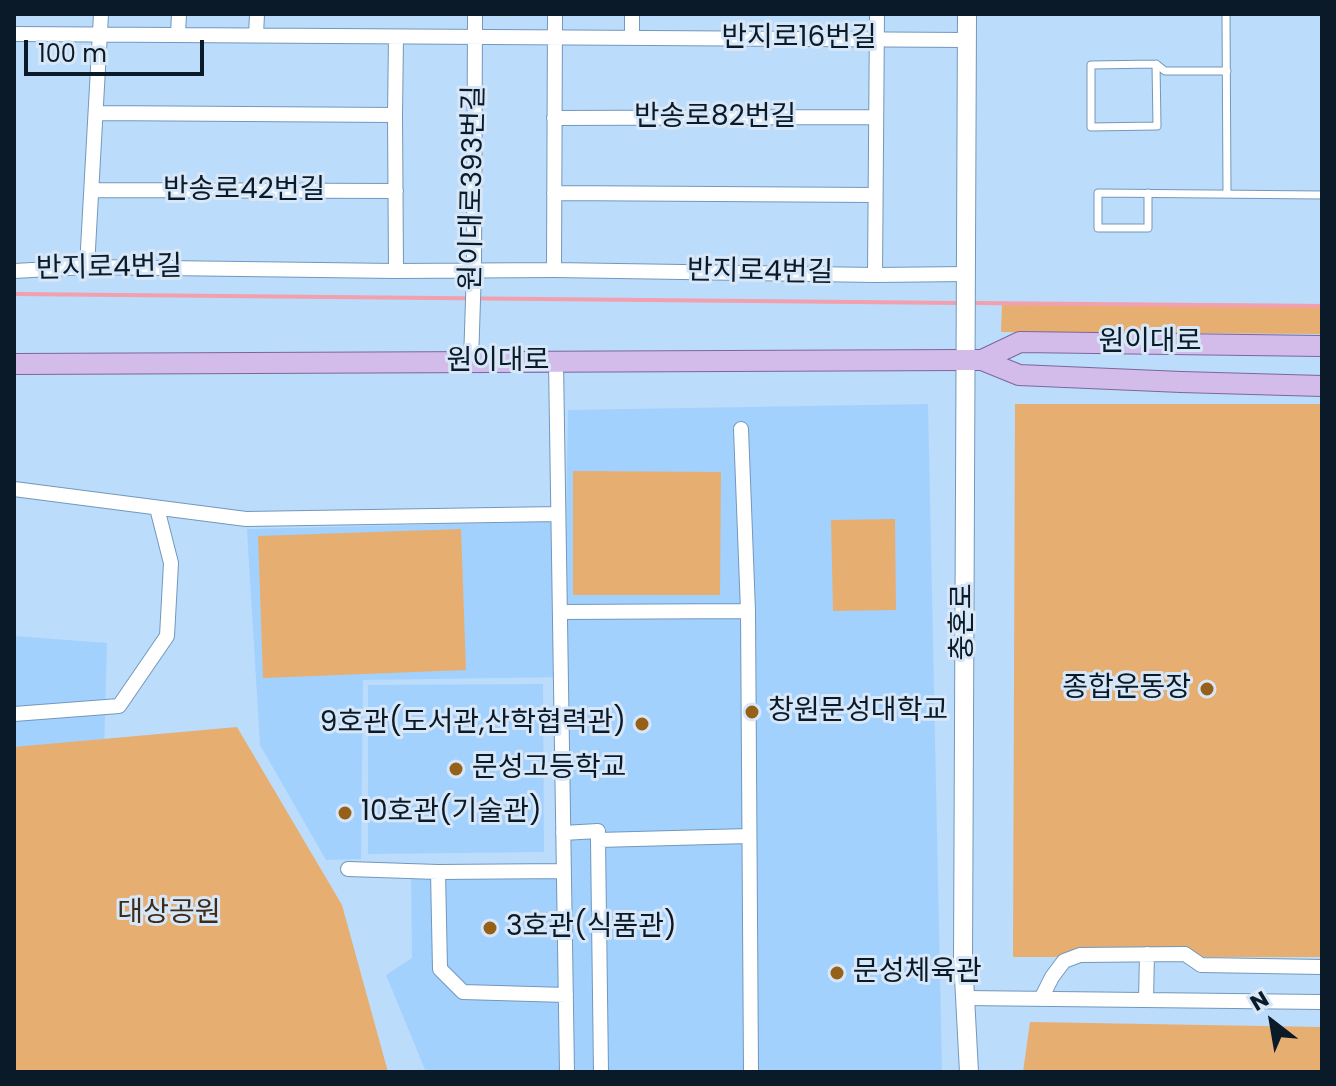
<!DOCTYPE html>
<meta charset="utf-8">
<style>
body{margin:0}
#map{position:relative;width:1336px;height:1086px;overflow:hidden;background:#bcdcfb;font-family:Poppins,sans-serif}
canvas{display:block}
.frame{position:absolute;inset:0;border:16px solid #0b1a28;pointer-events:none}
.north{position:absolute;left:1232px;top:982px;width:80px;height:80px;-webkit-text-stroke:6px #d7e7f7;paint-order:stroke;rotate:329deg;font-size:22px;font-weight:700;line-height:32px;text-align:center;color:#0b1a28}
.north::after{content:'';display:block;margin:auto;width:28px;height:36px;background:#0b1a28;clip-path:polygon(50% 0,100% 100%,50% 72%,0 100%)}
.scale{position:absolute;left:24px;top:40px;width:180px;height:36px;box-sizing:border-box;border:4px solid #0b1a28;border-top:0;padding-left:10px;font-size:24px;line-height:28px;white-space:nowrap;color:#0b1a28;-webkit-text-stroke:6px #d7e7f7;paint-order:stroke}
</style>
<div id="map">
<canvas width="1336" height="1086"></canvas>
<div class="frame"></div>
<div class="north">N</div>
<div class="scale">100 m</div>
</div>
<script>
const context = document.querySelector('canvas').getContext('2d');
context.lineJoin = 'round';
function paint(path, color) {
  context.fillStyle = color;
  context.fill(path, 'evenodd');
}
function poly(rows) {
  const path = new Path2D();
  for (const r of rows) {
    path.moveTo(r[0], r[1]);
    for (let i = 2; i < r.length; i += 2) path.lineTo(r[i], r[i + 1]);
  }
  return path;
}
function stroke(path, color, width, dash) {
  context.strokeStyle = color;
  context.lineWidth = width;
  context.lineCap = dash ? 'butt' : 'round';
  context.setLineDash(dash || []);
  context.stroke(path);
}
function write(font, color, halo, rows, align = 'center') {
  context.font = font + ' Poppins,"Noto Sans KR",sans-serif';
  context.lineWidth = 6;
  context.setLineDash([]);
  context.textBaseline = 'middle';
  context.strokeStyle = halo;
  context.fillStyle = color;
  for (const [text, x, y, turn = 0] of rows) {
    context.save();
    context.translate(x, y);
    context.rotate((+turn || 0) * Math.PI / 180);
    context.textAlign = isNaN(turn) ? turn : align;
    if (halo) context.strokeText(text, 0, 0);
    context.fillText(text, 0, 0);
    context.restore();
  }
}
paint(poly([
 [928,404,942,1072,426,1072,386,975,412,958,411,865,569,863,569,677,363,680,361,859,326,860,260,745,247,529,566,521,568,410],
 [14,636,107,643,104,752,14,830],
 [543,684,544,852,368,854,368,685]
]), '#a3d1fd');
paint(poly([
 [1002,303,1322,304,1322,334,1001,332],
 [1015,404,1322,404,1322,957,1013,957],
 [573,471,721,472,720,595,573,595],
 [895,519,896,610,833,611,831,520],
 [461,529,466,670,263,678,258,536],
 [237,727,342,905,388,1072,14,1072,14,747],
 [1030,1022,1322,1027,1322,1072,1023,1072]
]), '#e7ae71');
stroke(poly([
 [14,294,960,303],
 [972,303,1322,306]
]), '#f29fae', 4);
const service = poly([
 [1226,14,1227,194],
 [1156,64,1157,126,1091,127,1091,65,1156,64,1165,71,1227,71],
 [1148,193,1148,228,1098,228,1098,193,1322,195]
]);
const minor = poly([
 [632,14,632,38],
 [14,34,966,40],
 [178,34,179,14],
 [256,35,257,14],
 [396,37,395,115,396,271],
 [96,113,395,115],
 [554,118,876,117],
 [92,190,396,191],
 [554,193,875,195],
 [87,267,101,14],
 [554,270,555,14],
 [14,271,87,267,396,271,554,270,875,275,966,274],
 [875,275,877,14],
 [471,362,474,269,475,14],
 [556,362,567,1072],
 [741,429,748,611],
 [14,489,246,519,558,514],
 [560,612,748,611,751,1072],
 [14,714,119,706,167,636,171,563,157,508],
 [563,833,598,831,598,840],
 [348,869,438,872,564,871],
 [438,872,440,969,463,992,566,995],
 [965,998,1322,1002],
 [1041,999,1052,977,1064,961,1080,955,1185,954,1201,965,1322,967],
 [1146,1000,1147,954],
 [601,1072,598,840,749,836]
]);
const secondary = poly([
 [967,14,963,959,969,1072]
]);
const primary = poly([
 [982,360,1020,342,1322,346],
 [14,364,965,360,982,360,1019,375,1181,382,1322,386]
]);
stroke(service, '#7298bc', 9);
stroke(minor, '#7298bc', 16);
stroke(secondary, '#7298bc', 20);
stroke(primary, '#7b679d', 22);
stroke(service, '#fff', 7);
stroke(minor, '#fff', 14);
stroke(secondary, '#fff', 18);
stroke(primary, '#d4bcea', 20);
for (const [x, y, r, color] of [
 [1207,689,8,"#966018"],
 [752,712,8,"#966018"],
 [642,724,8,"#966018"],
 [456,769,8,"#966018"],
 [345,813,8,"#966018"],
 [490,928,8,"#966018"],
 [837,973,8,"#966018"]
]) {
  const dot = new Path2D();
  dot.arc(x, y, r, 0, 2 * Math.PI);
  context.fillStyle = color;
  context.fill(dot);
  stroke(dot, '#d7e7f7', 3);
}
write('28px', '#0b1a28', '#d7e7f7', [
 ["반지로16번길",799,39],
 ["반송로82번길",715,118],
 ["원이대로393번길",474,188,-89],
 ["반송로42번길",244,191],
 ["반지로4번길",109,269,-1],
 ["반지로4번길",760,273,1],
 ["원이대로",1150,343],
 ["원이대로",498,362],
 ["충혼로",964,622,-90]
]);
write('28px', '#0b1a28', '#d7e7f7', [
 ["종합운동장",1191,689,"right"],
 ["창원문성대학교",768,712],
 ["9호관(도서관,산학협력관)",626,724,"right"],
 ["문성고등학교",472,769],
 ["10호관(기술관)",361,813],
 ["3호관(식품관)",506,928],
 ["문성체육관",853,973]
], 'left');
write('28px', '#3d2c19', '#d7e7f7', [
 ["대상공원",169,914]
]);
</script>
